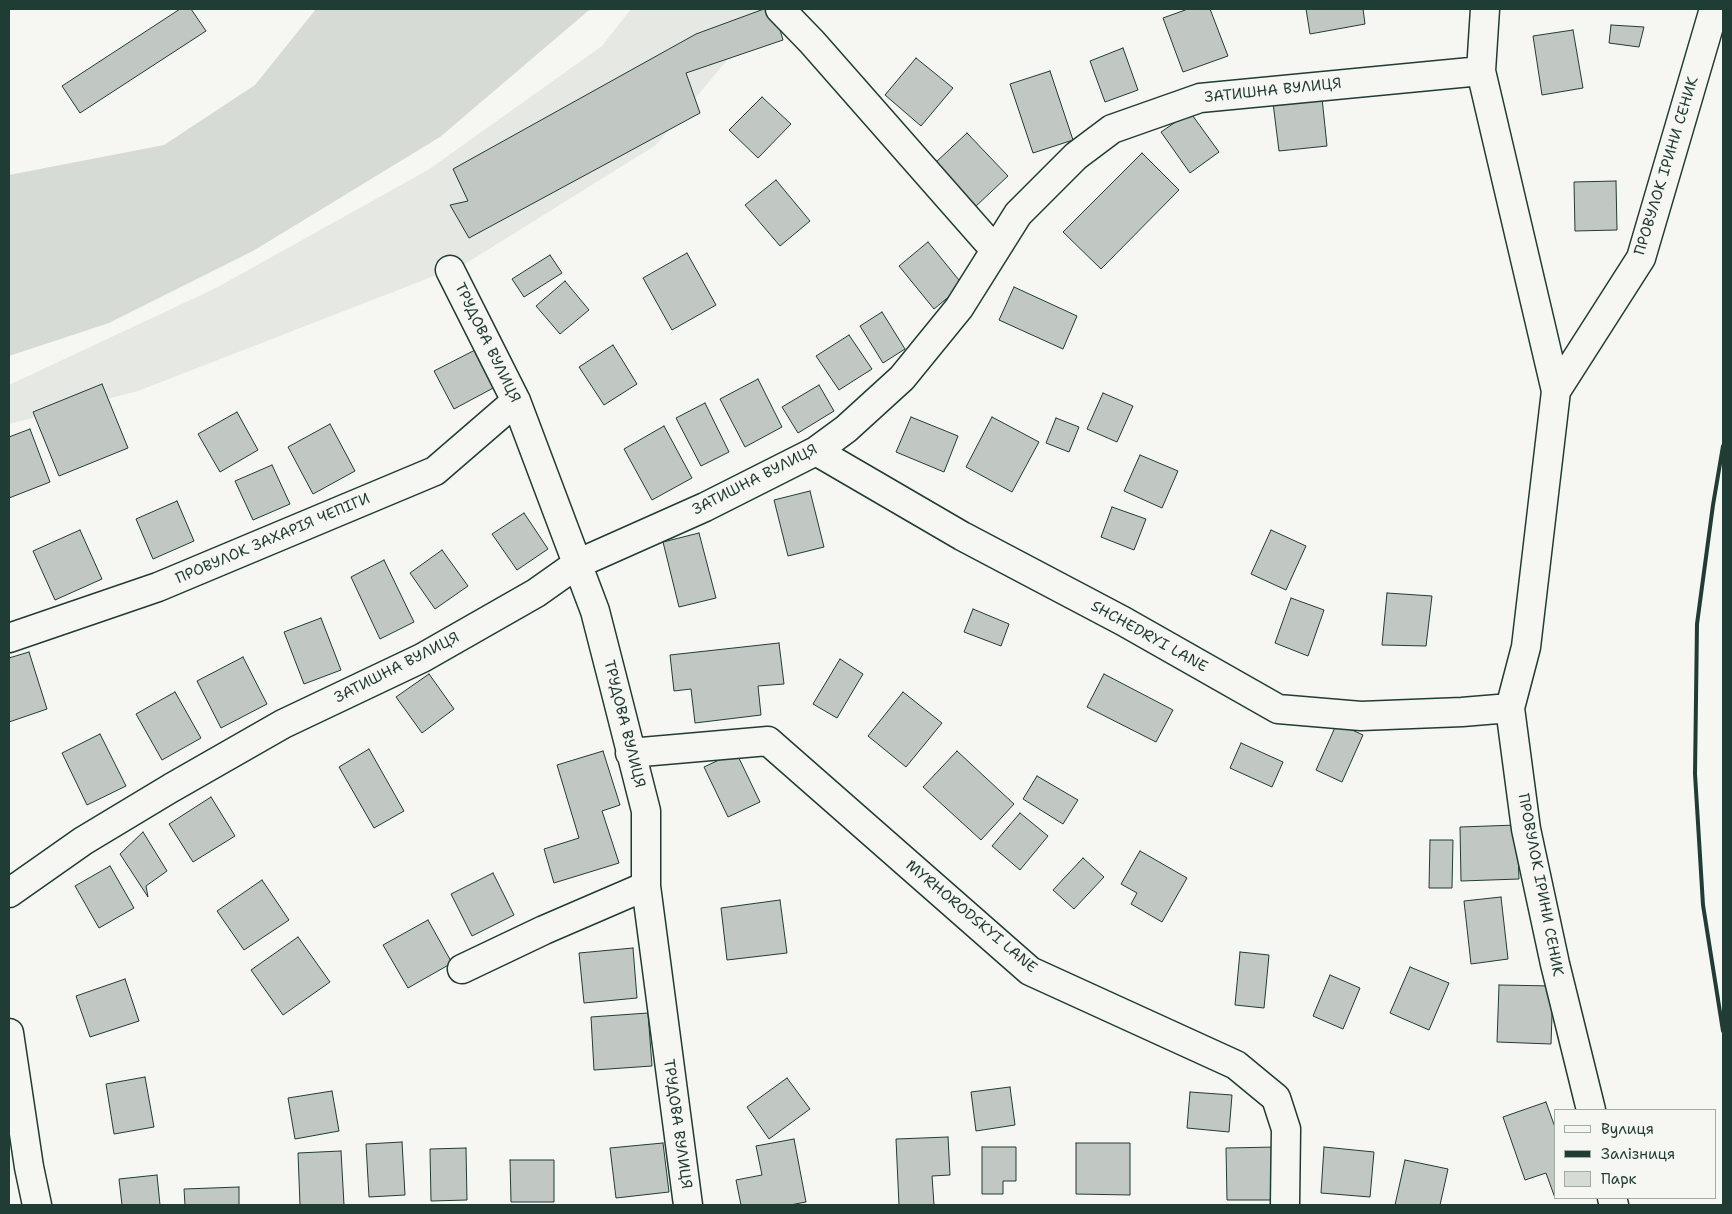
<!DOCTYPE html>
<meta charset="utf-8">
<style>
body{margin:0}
#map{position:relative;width:1732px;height:1214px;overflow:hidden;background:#f6f6f2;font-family:"Shantell Sans",sans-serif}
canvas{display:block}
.frame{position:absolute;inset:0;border:10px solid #1f3d34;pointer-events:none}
.legend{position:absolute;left:1554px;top:1109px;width:162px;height:90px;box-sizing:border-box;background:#f6f6f2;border:1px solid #a0aca6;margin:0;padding:6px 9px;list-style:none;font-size:15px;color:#1f3d34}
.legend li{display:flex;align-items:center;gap:10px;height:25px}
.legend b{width:25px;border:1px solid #a0aca6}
</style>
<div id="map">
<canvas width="1732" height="1214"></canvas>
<div class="frame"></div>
<ul class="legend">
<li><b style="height:6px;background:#f6f6f2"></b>Вулиця</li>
<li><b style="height:6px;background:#1f3d34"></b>Залізниця</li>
<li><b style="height:14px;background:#d6dbd6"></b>Парк</li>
</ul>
</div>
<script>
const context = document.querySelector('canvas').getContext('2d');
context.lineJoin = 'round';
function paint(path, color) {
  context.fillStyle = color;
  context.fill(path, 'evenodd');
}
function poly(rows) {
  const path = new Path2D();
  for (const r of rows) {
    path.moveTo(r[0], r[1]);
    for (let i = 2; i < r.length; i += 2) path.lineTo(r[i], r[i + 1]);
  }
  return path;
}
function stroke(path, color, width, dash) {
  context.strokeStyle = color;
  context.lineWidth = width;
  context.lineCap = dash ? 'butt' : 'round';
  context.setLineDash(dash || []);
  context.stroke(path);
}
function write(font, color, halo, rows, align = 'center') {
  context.font = font + ' "Shantell Sans",sans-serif';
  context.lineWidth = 5;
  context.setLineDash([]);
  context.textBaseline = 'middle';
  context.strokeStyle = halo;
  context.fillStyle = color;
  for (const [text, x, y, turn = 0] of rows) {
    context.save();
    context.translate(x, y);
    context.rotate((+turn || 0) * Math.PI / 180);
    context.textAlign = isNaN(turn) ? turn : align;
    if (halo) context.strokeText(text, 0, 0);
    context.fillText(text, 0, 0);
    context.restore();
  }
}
paint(poly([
 [631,9,800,9,739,46,656,145,465,264,138,391,9,424,9,385,214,289,428,170,602,46]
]), '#e6e8e4');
paint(poly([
 [316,9,595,9,588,11,440,137,253,251,109,323,9,356,9,175,164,145,255,85]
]), '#d6dbd6');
const building = poly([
 [180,9,191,9,206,31,80,113,62,86,180,9],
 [764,9,774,9,783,40,686,73,700,113,469,238,450,205,468,201,453,169,696,34,764,9],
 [1188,9,1210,9,1228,56,1183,72,1163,18,1188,9],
 [1306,9,1363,9,1365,24,1310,34,1306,9],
 [1611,25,1644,27,1639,47,1609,43,1611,25],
 [1573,30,1583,88,1542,95,1533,36,1573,30],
 [1123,48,1138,90,1105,102,1090,61,1123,48],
 [916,58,953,88,921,126,885,95,916,58],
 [1050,71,1073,140,1033,153,1010,84,1050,71],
 [762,97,791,124,758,158,729,130,762,97],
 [1322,98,1327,146,1279,151,1273,103,1322,98],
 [1190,112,1219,152,1190,173,1161,132,1190,112],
 [967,133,1008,176,975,207,934,164,967,133],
 [1142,153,1179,190,1101,269,1063,232,1142,153],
 [776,180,810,221,780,246,745,205,776,180],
 [1616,181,1617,230,1575,231,1574,182,1616,181],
 [928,242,963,285,934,309,899,266,928,242],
 [687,253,716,305,672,330,643,278,687,253],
 [550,255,562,273,524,297,512,279,550,255],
 [565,281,589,310,560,334,536,306,565,281],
 [1014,287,1077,316,1063,349,999,320,1014,287],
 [882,312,905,349,883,363,860,326,882,312],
 [849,335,872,369,839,390,816,356,849,335],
 [613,345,637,384,604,405,579,367,613,345],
 [477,349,497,386,454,409,434,371,477,349],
 [758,379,782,427,745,447,720,399,758,379],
 [102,384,128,448,59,476,33,412,102,384],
 [819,385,834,411,798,433,782,407,819,385],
 [1103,393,1133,406,1117,442,1087,429,1103,393],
 [705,403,729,452,701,466,676,418,705,403],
 [237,412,258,450,220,472,198,434,237,412],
 [911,417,958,436,944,472,896,452,911,417],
 [992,417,1039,442,1012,492,966,467,992,417],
 [1056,418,1079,427,1069,452,1046,443,1056,418],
 [330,424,355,471,313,494,288,447,330,424],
 [664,426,692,478,652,500,624,449,664,426],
 [30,429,50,482,9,498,9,437,30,429],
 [1140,455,1178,471,1162,508,1124,491,1140,455],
 [272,465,290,504,253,520,235,481,272,465],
 [810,491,824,547,788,556,774,500,810,491],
 [177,501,194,541,153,559,136,519,177,501],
 [1112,507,1146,519,1134,550,1101,537,1112,507],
 [524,513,548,549,517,570,492,534,524,513],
 [80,530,102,579,55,600,33,551,80,530],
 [1271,530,1306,546,1286,590,1251,574,1271,530],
 [699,533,716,598,679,607,663,542,699,533],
 [442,550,468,586,435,609,410,573,442,550],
 [384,560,414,622,380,639,351,577,384,560],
 [1387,593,1432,596,1426,646,1382,645,1387,593],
 [1291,598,1324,610,1308,656,1275,643,1291,598],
 [973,609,1009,624,1001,646,964,632,973,609],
 [321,618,341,670,304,684,284,632,321,618],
 [779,643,784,684,758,686,761,715,695,723,691,689,674,691,670,655,779,643],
 [29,652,47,709,9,722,9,658,29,652],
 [243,657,267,704,221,728,197,681,243,657],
 [840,659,863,674,837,718,813,704,840,659],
 [429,674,454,709,422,733,396,697,429,674],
 [1104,674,1173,710,1156,742,1087,707,1104,674],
 [175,692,201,738,162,760,136,714,175,692],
 [903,692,942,723,906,767,868,736,903,692],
 [1337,723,1363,735,1342,782,1316,770,1337,723],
 [100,734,126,786,87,805,62,753,100,734],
 [1241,743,1283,762,1272,787,1230,768,1241,743],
 [369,749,404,811,374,828,339,767,369,749],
 [603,751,620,805,602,811,619,863,554,883,544,849,579,838,557,765,603,751],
 [957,751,1014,804,981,840,923,787,957,751],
 [736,752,760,802,728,817,704,767,736,752],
 [1037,776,1078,800,1063,824,1023,799,1037,776],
 [211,797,235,836,193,862,169,824,211,797],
 [1020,813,1048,836,1020,870,992,846,1020,813],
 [1517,825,1519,879,1461,881,1460,827,1517,825],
 [143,832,167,871,146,886,148,897,120,854,143,832],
 [1430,840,1453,840,1452,888,1429,888,1430,840],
 [1140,851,1187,878,1162,922,1131,904,1137,893,1121,884,1140,851],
 [1083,858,1104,877,1074,909,1053,890,1083,858],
 [110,866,134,908,99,928,75,886,110,866],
 [493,873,514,915,472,936,451,894,493,873],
 [262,880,289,920,244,950,217,911,262,880],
 [1501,897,1508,959,1471,964,1464,901,1501,897],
 [780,900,787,953,727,960,721,908,780,900],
 [428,920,452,963,408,988,383,945,428,920],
 [298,937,330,982,283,1015,251,970,298,937],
 [633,948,637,998,584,1003,579,953,633,948],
 [1240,952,1269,955,1264,1008,1235,1005,1240,952],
 [1410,967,1449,983,1429,1030,1390,1013,1410,967],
 [1330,975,1360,988,1343,1029,1313,1016,1330,975],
 [125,979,139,1021,90,1037,76,996,125,979],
 [1499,985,1553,986,1551,1044,1497,1042,1499,985],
 [648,1013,652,1066,594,1070,591,1017,648,1013],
 [145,1077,154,1127,114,1134,106,1084,145,1077],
 [787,1078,810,1109,769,1139,747,1107,787,1078],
 [1010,1087,1015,1125,976,1131,971,1092,1010,1087],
 [332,1091,339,1131,295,1139,288,1098,332,1091],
 [1190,1092,1232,1095,1229,1132,1187,1128,1190,1092],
 [1546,1102,1556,1130,1555,1198,1546,1173,1525,1180,1503,1117,1546,1102],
 [948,1137,950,1175,932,1176,934,1205,899,1205,896,1139,948,1137],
 [794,1139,806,1202,790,1205,741,1205,736,1180,762,1175,756,1146,794,1139],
 [402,1142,405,1195,369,1197,366,1144,402,1142],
 [663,1143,669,1192,616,1198,610,1148,663,1143],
 [1076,1143,1130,1143,1130,1195,1076,1194,1076,1143],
 [982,1147,1016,1147,1016,1181,1003,1181,1003,1194,982,1194,982,1147],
 [1277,1147,1278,1200,1227,1200,1226,1148,1277,1147],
 [1324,1147,1374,1152,1370,1197,1321,1193,1324,1147],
 [466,1148,467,1200,431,1201,430,1149,466,1148],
 [341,1151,344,1205,300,1205,298,1153,341,1151],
 [510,1160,554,1160,554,1202,511,1202,510,1160],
 [1405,1160,1448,1169,1440,1205,1395,1205,1405,1160],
 [157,1175,160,1205,122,1205,119,1179,157,1175],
 [239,1187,239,1205,185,1205,184,1189,239,1187]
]);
paint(building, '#c1c8c3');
stroke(building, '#1f3d34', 1);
const minor = poly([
 [780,9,812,42,995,250],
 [1485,9,1481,71,1556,391],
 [450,270,516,401,595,611,615,689,646,811,646,886,688,1205],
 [816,451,962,536,1123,621,1278,709,1361,716,1462,712,1510,708],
 [9,638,158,587,435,471,516,401],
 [630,753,768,741,1030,971,1236,1065,1276,1098,1286,1129,1285,1205],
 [9,893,83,841,171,788,283,724,422,658,536,593,577,564,705,507,816,451,846,429,902,378,959,308,1018,214,1076,156,1112,129,1200,98,1481,71],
 [462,969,544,930,646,886],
 [9,1033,29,1167,37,1205],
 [1591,1110,1555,964,1526,829,1510,708,1526,647,1556,391,1641,258,1714,9],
 [1612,1198,1614,1205]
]);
stroke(minor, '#1f3d34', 31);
stroke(minor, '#f6f6f2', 28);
stroke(poly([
 [1723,446,1713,505,1697,624,1695,774,1703,905,1723,1031]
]), '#1f3d34', 4);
write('15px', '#1f3d34', '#f6f6f2', [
 ["ЗАТИШНА ВУЛИЦЯ",1273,91,-6],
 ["ПРОВУЛОК ІРИНИ СЕНИК",1667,166,-73],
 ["ТРУДОВА ВУЛИЦЯ",487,343,64],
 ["ЗАТИШНА ВУЛИЦЯ",755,480,-27],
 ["ПРОВУЛОК ЗАХАРІЯ ЧЕПІГИ",273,539,-23],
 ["SHCHEDRYI LANE",1149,637,29],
 ["ЗАТИШНА ВУЛИЦЯ",397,668,-27],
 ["ТРУДОВА ВУЛИЦЯ",624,724,76],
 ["ПРОВУЛОК ІРИНИ СЕНИК",1540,885,79],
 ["MYRHORODSKYI LANE",971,917,40],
 ["ТРУДОВА ВУЛИЦЯ",677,1124,82]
]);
</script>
